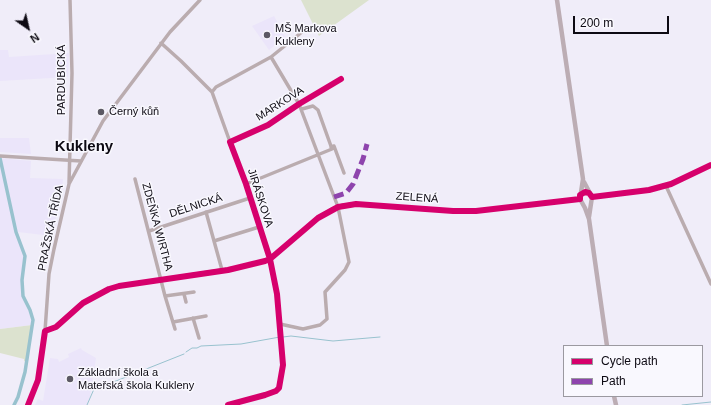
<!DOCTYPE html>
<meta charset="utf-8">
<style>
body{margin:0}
#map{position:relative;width:711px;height:405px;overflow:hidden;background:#f0edf9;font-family:Helvetica,sans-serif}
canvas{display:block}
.legend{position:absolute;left:563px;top:345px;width:140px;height:52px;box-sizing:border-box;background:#f9f8fe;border:1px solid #9b99a0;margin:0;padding:5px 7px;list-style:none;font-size:12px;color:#0d0a13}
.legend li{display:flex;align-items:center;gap:8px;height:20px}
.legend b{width:20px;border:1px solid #9b99a0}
.north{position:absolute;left:8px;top:8px;width:40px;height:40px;-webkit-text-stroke:3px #f9f8fe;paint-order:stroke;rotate:146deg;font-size:11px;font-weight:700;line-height:16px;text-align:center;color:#0d0a13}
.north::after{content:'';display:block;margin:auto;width:14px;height:18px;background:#0d0a13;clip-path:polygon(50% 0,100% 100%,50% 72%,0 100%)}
.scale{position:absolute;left:573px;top:16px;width:96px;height:18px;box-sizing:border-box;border:2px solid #0d0a13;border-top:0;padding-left:5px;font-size:12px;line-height:14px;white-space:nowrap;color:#0d0a13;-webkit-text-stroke:3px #f9f8fe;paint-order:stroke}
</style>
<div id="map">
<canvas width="711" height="405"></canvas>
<ul class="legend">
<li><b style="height:5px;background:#d6006c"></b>Cycle path</li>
<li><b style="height:5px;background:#8e44ad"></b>Path</li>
</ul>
<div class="north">N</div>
<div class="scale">200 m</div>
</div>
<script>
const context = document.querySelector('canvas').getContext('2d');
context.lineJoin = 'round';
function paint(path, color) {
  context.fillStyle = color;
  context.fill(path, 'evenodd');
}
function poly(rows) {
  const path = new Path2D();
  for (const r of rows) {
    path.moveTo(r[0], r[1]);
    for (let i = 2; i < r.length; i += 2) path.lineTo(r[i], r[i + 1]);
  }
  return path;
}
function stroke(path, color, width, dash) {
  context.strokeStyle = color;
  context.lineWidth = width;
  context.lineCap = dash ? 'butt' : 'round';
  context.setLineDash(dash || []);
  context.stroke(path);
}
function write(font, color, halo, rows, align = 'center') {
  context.font = font + ' Helvetica,sans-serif';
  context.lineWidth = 3;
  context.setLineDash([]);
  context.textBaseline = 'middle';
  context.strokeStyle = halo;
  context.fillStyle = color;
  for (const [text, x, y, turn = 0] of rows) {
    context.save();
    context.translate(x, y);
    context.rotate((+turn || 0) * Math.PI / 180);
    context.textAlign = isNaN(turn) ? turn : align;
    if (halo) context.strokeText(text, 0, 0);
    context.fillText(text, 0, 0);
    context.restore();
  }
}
paint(poly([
 [274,16,285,37,269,50,252,26],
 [0,50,8,50,9,57,69,53,68,77,0,81],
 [0,138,29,138,31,154,0,152],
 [0,158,31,161,30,178,63,179,62,190,52,236,18,232,25,256,22,293,29,312,32,325,0,329],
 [81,348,82,350,96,358,90,397,87,405,35,405,38,399,43,401,50,358,58,359,59,362,69,357,68,354]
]), '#ebe5fa');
paint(poly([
 [301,0,369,0,319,36],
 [32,325,27,362,24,361,24,359,0,353,0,329]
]), '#dce2cf');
stroke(poly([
 [283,337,291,336,333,341,380,337],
 [186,352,192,348,197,348,201,346,241,344,280,337],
 [87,405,94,389,99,385,116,381,184,354],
 [682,405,711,402]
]), '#98c2ce', 1);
stroke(poly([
 [0,158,16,232,25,256,22,280,23,296,30,310,33,320,25,372,18,397,14,405]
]), '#98c2ce', 3.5);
stroke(poly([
 [161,43,181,61,212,92,230,142],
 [271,57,302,32],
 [212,92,216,87,271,57,299,104,338,207,349,262,345,270,325,292,327,319,320,325,303,329,280,324],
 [331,147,334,146,344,173],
 [0,156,81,161],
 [135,179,165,296,175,329],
 [69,183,72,73,70,0],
 [246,184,332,149,318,110,313,106,302,109],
 [666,186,711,284],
 [592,197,658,188,671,184,711,165],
 [206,212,222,270],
 [149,231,250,198],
 [214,241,259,227],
 [184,294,186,302],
 [165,296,194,292],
 [193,318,199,338],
 [173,322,206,316],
 [45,331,54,328,79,305,109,289,119,286,234,268,265,261,270,259,322,215,332,209,343,205,356,204,453,211,475,211,580,199],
 [28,405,38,380,45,331,49,274,54,249,69,184,103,121,170,32,200,0],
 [228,405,265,395,276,391,279,388,283,365,277,294,270,259,246,184,230,142,268,125,299,104,341,79]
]), '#baacaf', 3.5);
stroke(poly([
 [557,0,583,179,580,199,585,208,589,219,607,346],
 [584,182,592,197,589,217],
 [614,396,616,405]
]), '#bcadb4', 4.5);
stroke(poly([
 [334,197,346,193,353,184,363,159,367,144]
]), '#8e44ad', 5, [10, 5]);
stroke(poly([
 [28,405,38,380,45,331,56,327,83,303,109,289,119,286,228,270,265,261,270,259,318,218,338,207,356,204,453,211,476,211,580,199,580,195,585,192,589,193,592,197,649,190,671,184,711,165],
 [228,405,265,395,276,391,279,388,283,365,277,294,270,259,246,184,230,142,268,125,299,104,341,79]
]), '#d6006c', 6);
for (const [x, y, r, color] of [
 [267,35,4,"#5c5964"],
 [101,112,4,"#5c5964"],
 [70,379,4,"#5c5964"]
]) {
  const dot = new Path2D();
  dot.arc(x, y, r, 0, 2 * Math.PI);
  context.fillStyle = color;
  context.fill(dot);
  stroke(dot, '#f9f8fe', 1.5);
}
write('11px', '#0d0a13', '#f9f8fe', [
 ["MŠ Markova",275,29],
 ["Kukleny",275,42],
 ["Černý kůň",109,112],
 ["Základní škola a",78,373],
 ["Mateřská škola Kukleny",78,386]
], 'left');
write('11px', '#0d0a13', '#f9f8fe', [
 ["PARDUBICKÁ",62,80,-90],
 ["MARKOVA",280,104,-32],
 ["JIRÁSKOVA",260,198,72],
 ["ZELENÁ",417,198,4],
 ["DĚLNICKÁ",196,206,-18],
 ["ZDEŇKA WIRTHA",157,227,75],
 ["PRAŽSKÁ TŘÍDA",51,228,-78]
]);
write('bold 15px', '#0d0a13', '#f9f8fe', [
 ["Kukleny",84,147]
]);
</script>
